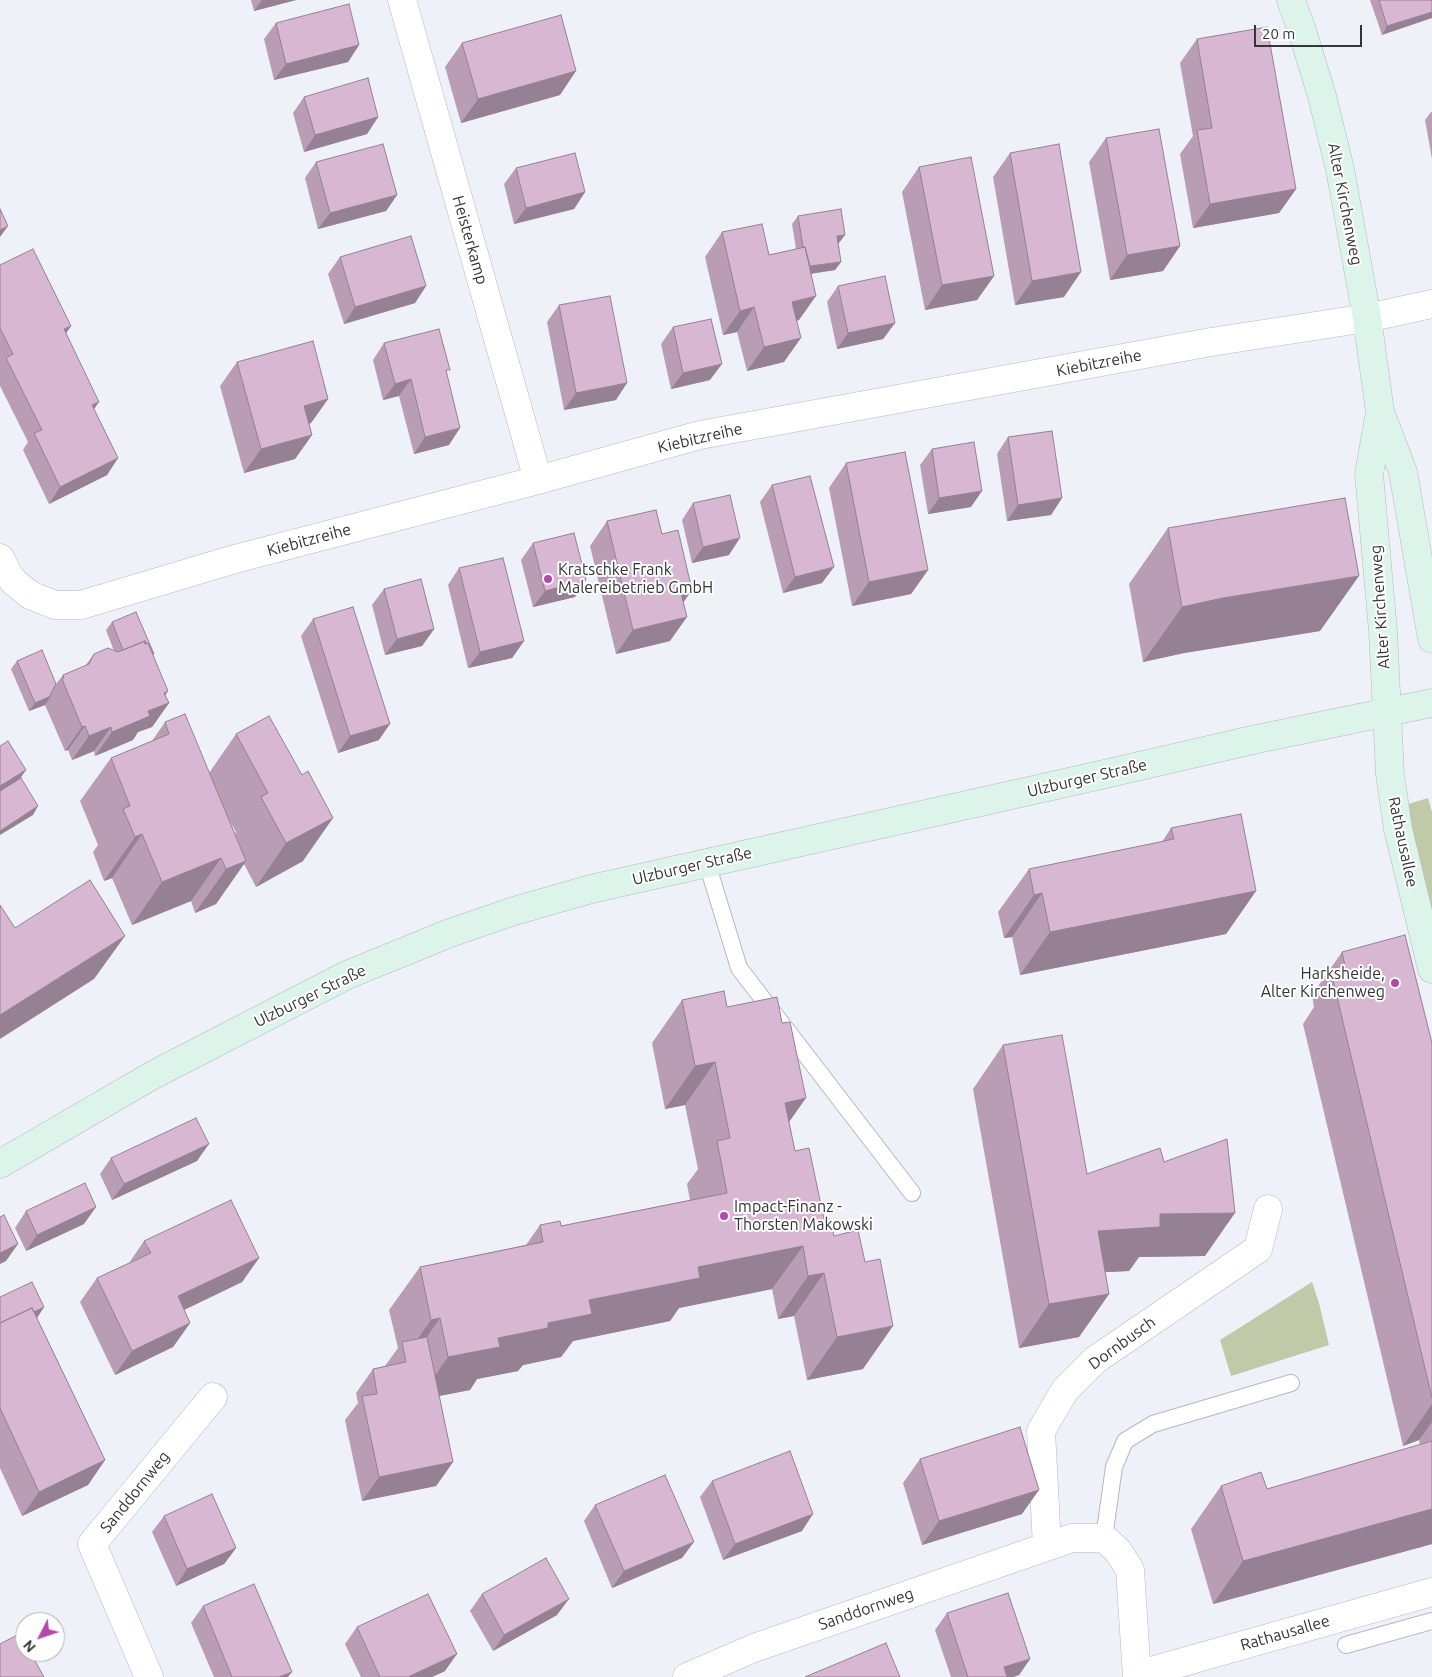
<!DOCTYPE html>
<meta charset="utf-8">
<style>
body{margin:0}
#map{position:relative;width:1432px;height:1677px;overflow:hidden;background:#eef1f8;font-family:Ubuntu,sans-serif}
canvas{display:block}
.north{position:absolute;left:15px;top:1612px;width:50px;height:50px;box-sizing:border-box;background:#fefefe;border:1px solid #adaeae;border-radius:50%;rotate:229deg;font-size:14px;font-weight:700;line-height:20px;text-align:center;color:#343537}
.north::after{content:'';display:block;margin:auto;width:18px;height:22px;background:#b248aa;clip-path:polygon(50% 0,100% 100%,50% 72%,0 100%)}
.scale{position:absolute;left:1254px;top:25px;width:108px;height:22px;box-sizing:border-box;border:2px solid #343537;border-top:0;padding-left:6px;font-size:15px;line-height:18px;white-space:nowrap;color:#343537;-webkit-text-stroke:4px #fefefe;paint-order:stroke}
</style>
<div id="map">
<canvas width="1432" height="1677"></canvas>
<div class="north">N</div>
<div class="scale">20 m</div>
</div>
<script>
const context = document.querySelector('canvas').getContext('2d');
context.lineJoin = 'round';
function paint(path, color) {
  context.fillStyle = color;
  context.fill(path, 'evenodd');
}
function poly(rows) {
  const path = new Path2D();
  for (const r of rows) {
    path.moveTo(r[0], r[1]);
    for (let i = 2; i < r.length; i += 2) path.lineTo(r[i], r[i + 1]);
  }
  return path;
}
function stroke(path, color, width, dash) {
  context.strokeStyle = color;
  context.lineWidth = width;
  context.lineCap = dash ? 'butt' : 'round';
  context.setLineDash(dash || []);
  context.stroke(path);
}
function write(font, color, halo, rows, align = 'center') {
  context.font = font + ' Ubuntu,sans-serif';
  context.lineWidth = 4;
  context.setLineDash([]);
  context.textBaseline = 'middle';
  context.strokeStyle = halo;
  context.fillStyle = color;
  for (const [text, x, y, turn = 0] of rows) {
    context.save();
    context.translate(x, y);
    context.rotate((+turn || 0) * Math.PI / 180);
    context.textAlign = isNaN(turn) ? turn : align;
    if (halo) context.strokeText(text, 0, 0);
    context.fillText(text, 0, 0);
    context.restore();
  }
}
paint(poly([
 [1428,798,1432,812,1432,931,1402,806],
 [1312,1282,1319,1303,1329,1345,1231,1376,1220,1340]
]), '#c0caa8');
const service = poly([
 [707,863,739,968,912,1193],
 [1104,1538,1114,1467,1125,1441,1153,1424,1291,1383],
 [1346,1645,1432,1621]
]);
const minor = poly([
 [402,0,538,480],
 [0,558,7,572,14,582,30,595,55,605,81,605,235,559,538,480,700,435,1211,342,1367,318,1432,304],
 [1047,1546,1041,1431,1065,1390,1095,1360,1258,1249,1268,1209],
 [1137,1675,1432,1592],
 [149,1677,92,1544,213,1397],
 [687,1677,754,1648,1072,1538,1104,1538,1118,1551,1130,1570,1137,1677]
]);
const secondary = poly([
 [1291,0,1303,34,1322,96,1340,169,1367,318,1380,412,1403,472,1432,639],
 [1380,412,1369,474,1383,631,1390,774,1398,829,1432,969],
 [0,1164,153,1075,347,975,450,933,514,911,591,889,1083,779,1257,739,1432,703]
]);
stroke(service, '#b5b8bf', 18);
stroke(minor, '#b5b8bf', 29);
stroke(secondary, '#b5b8bf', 29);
stroke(service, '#fff', 16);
stroke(minor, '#fff', 28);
stroke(secondary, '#dcf4ea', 28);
paint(poly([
 [251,0,296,0,254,11],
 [1370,0,1432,0,1382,35],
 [276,23,359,45,348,62,274,80,264,39],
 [1197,39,1296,189,1279,213,1193,228,1180,154,1193,136,1180,63],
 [462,43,560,95,461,123,445,67],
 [304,97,378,117,367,134,304,152,293,113],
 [1431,112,1432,112,1432,159,1425,120],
 [1106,138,1180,246,1163,271,1110,280,1089,162],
 [1010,153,1064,297,1015,305,993,177],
 [316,162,397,195,386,211,318,229,305,178],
 [919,167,994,276,977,300,925,310,902,192],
 [516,168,585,192,574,209,514,224,504,184],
 [798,216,845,235,838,243,841,262,835,270,811,274,799,320,797,321,784,362,747,371,737,332,723,335,705,257,722,232,769,255,796,249,792,224],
 [340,257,426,286,415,303,344,324,328,274],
 [0,265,71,326,66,333,94,409,118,458,107,475,49,504,23,450,28,442,0,386],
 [838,286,895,323,883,339,837,349,827,302],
 [559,305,616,400,564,410,547,322],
 [673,327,710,380,671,389,661,344],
 [384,343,447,374,449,445,414,454,399,396,383,400,373,360],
 [237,362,328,399,311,423,309,424,312,435,295,459,244,473,220,386],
 [1008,437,1062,498,1051,515,1007,521,997,454],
 [932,449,971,507,928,514,920,465],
 [846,463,928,570,911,594,852,606,829,488],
 [772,485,822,583,783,593,760,502],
 [693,503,729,555,692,563,682,520],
 [607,521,662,534,692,590,683,603,670,641,616,654,590,546],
 [1168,528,1320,631,1184,653,1143,662,1129,584],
 [533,543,575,597,533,607,521,560],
 [459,568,524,641,512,658,468,668,448,585],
 [384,589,434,629,422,646,385,655,372,605],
 [313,619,379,740,338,753,301,636],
 [112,622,153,654,165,695,169,703,152,727,138,732,133,740,95,756,94,751,72,760,68,750,65,751,45,705,29,711,11,669,17,661,56,684,63,675,85,666,94,654,114,651,106,630],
 [269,716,303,861,256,887,244,864,216,904,195,913,191,901,132,925,112,878,104,881,93,852,98,845,80,801,111,758,152,741,165,722,209,773,236,734],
 [228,818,236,832,235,834],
 [1171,828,1256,891,1226,934,1020,975,1012,937,1004,938,998,912,1029,869,1162,842],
 [1342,952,1432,1043,1432,1544,1213,1604,1191,1529,1221,1486,1267,1489,1420,1445,1419,1440,1403,1446,1303,1024,1314,1007,1312,995],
 [682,1000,727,1007,789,1122,795,1151,824,1219,863,1369,807,1380,794,1316,778,1319,772,1289,679,1308,670,1321,573,1341,561,1357,523,1365,518,1371,477,1379,470,1390,439,1396,453,1462,436,1486,362,1501,345,1420,358,1403,356,1393,373,1369,385,1366,398,1348,389,1310,420,1267,526,1245,540,1225,561,1226,690,1200,687,1184,698,1169,685,1105,665,1109,652,1043],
 [1003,1045,1087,1174,1164,1162,1205,1256,1139,1257,1129,1271,1105,1272,1109,1294,1079,1337,1019,1348,973,1089],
 [111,1158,197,1161,112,1200,100,1174],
 [26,1211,84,1224,26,1251,15,1228],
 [144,1241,259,1258,242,1282,184,1310,190,1323,173,1347,115,1375,80,1302,97,1278,129,1263],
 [0,1297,44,1307,37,1318,105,1460,88,1485,22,1516,0,1468],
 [920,1459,1022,1514,922,1545,903,1483],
 [712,1481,802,1531,723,1560,700,1497],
 [595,1505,682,1558,612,1588,584,1521],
 [164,1516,236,1548,224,1564,176,1586,152,1532],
 [482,1594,557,1615,493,1651,470,1611],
 [203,1606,288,1677,214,1677,191,1623],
 [947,1613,1030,1659,1019,1675,1013,1677,951,1677,935,1630],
 [357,1627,445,1671,432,1677,361,1677,345,1644]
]), '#b99db5');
paint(poly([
 [262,0,296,0,254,11],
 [1432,12,1432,18,1382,35,1387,26],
 [359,45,348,62,274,80,286,64],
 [576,71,560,95,461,123,478,99],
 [378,117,367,134,304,152,315,135],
 [1296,189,1279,213,1193,228,1210,204],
 [585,192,574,209,514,224,526,208],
 [397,195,386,211,318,229,330,213],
 [8,226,0,237,0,230],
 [845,235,839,243,831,244,837,236],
 [1180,246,1163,271,1110,280,1127,255],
 [841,262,835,270,800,275,806,267],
 [1081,272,1064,297,1015,305,1032,281],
 [994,276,977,300,925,310,942,285],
 [426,286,415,303,344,324,355,307],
 [816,296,799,320,775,326,792,302],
 [754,307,737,332,723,335,740,311],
 [895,323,883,339,837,349,848,333],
 [71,326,60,342,64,329],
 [801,338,784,362,747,371,764,347],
 [722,364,710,380,671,389,683,373],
 [411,379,399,396,383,400,395,384],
 [627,383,616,400,564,410,576,393],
 [328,399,311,423,287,430,304,406],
 [99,402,88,418,92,405],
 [460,428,449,445,414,454,425,437],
 [312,435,295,459,244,473,261,449],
 [118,458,107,475,49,504,60,487],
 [982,491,971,507,928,514,939,498],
 [1062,498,1051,515,1007,521,1018,505],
 [740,538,729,555,692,563,703,547],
 [834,567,822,583,783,593,795,577],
 [928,570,911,594,852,606,869,582],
 [1359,576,1320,631,1184,653,1143,662,1182,607,1223,598],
 [586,580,575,597,533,607,545,591],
 [692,590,675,614,681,593],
 [687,617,670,641,616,654,633,630],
 [434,629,422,646,385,655,397,639],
 [524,641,512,658,468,668,480,652],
 [168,691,157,708,169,703,152,727,138,732,133,740,95,756,112,732,148,711,164,693],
 [51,696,45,705,29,711,35,703],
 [390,724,379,740,338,753,350,736],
 [85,726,68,750,65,751,82,727],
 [111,727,94,751,72,760,89,736],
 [26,770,15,786,0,795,0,786],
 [38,806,33,815,0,835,0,831],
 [333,818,303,861,256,887,286,843],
 [142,834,112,878,104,881,135,837],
 [221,858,191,901,132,925,162,882],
 [246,861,216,904,195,913,226,869],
 [1256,891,1226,934,1020,975,1050,932],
 [1042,893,1012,937,1004,938,1034,895],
 [125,936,94,979,0,1039,0,1015],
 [715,1062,685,1105,665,1109,695,1066],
 [806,1098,775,1142,785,1103],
 [209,1144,197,1161,112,1200,124,1184],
 [96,1207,84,1224,26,1251,37,1235],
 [1235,1213,1205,1256,1139,1257,1129,1271,1067,1274,1098,1231,1160,1214],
 [18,1244,6,1261,0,1264,0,1253],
 [803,1246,772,1289,679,1308,670,1321,573,1341,561,1357,523,1365,518,1371,477,1379,470,1390,418,1400,448,1357,498,1338,548,1323,589,1300,698,1267],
 [259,1258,242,1282,161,1321,178,1296],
 [824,1273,794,1316,778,1319,808,1276],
 [1109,1294,1079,1337,1019,1348,1049,1304],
 [44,1307,33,1324,0,1328],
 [440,1318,410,1361,405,1357,431,1320],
 [190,1323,173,1347,115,1375,132,1351],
 [893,1326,863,1369,807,1380,837,1337],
 [1432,1404,1432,1422,1419,1440,1403,1446],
 [105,1460,88,1485,22,1516,39,1492],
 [453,1462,436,1486,362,1501,379,1477],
 [1039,1490,1022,1514,922,1545,939,1521],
 [1432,1509,1432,1544,1213,1604,1243,1561],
 [813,1514,802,1531,723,1560,735,1544],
 [694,1542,682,1558,612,1588,624,1571],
 [236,1548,224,1564,176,1586,187,1569],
 [569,1599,557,1615,493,1651,504,1635],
 [457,1654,445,1671,432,1677,408,1677],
 [1030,1659,1019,1675,1013,1677,997,1677,1004,1667],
 [292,1672,288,1677,279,1677]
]), '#968093');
const building = poly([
 [1379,0,1432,0,1432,12,1387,26,1379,0],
 [349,4,359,45,286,64,276,23,349,4],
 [561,15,576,71,478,99,462,43,561,15],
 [1267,27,1296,189,1210,204,1197,130,1212,128,1197,39,1267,27],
 [368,78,378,117,315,135,304,97,368,78],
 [1159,129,1180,246,1127,255,1106,138,1159,129],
 [383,144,397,195,330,213,316,162,383,144],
 [1059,144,1081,272,1032,281,1010,153,1059,144],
 [575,153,585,192,526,208,516,168,575,153],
 [971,157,994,276,942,285,919,167,971,157],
 [0,209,8,226,0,230,0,209],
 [841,209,845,235,837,236,841,262,810,266,805,247,803,247,798,216,841,209],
 [762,224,769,255,805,247,816,296,792,302,801,338,764,347,754,307,740,311,722,232,762,224],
 [411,236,426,286,355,307,340,257,411,236],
 [33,249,71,326,64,329,99,402,92,405,118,458,60,487,34,433,42,430,6,358,13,354,0,328,0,265,33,249],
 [885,276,895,323,848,333,838,286,885,276],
 [610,296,627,383,576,393,559,305,610,296],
 [711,319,722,364,683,373,673,327,711,319],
 [439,329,450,370,446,370,460,428,425,437,411,379,395,384,384,343,439,329],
 [313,341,328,399,304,406,312,435,261,449,237,362,313,341],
 [1052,431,1062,498,1018,505,1008,437,1052,431],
 [974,442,982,491,939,498,932,449,974,442],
 [905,452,928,570,869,582,846,463,905,452],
 [810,476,834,567,795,577,772,485,810,476],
 [730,495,740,538,703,547,693,503,730,495],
 [1345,498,1359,576,1223,598,1182,607,1168,528,1345,498],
 [656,510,662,534,678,530,692,590,681,593,687,617,633,630,607,521,656,510],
 [574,533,586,580,545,591,533,543,574,533],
 [503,558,524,641,480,652,459,568,503,558],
 [421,579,434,629,397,639,384,589,421,579],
 [353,607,390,724,350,736,313,619,353,607],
 [136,612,154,654,153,654,148,643,145,644,145,641,123,650,112,622,136,612],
 [145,641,145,644,148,643,168,691,164,693,169,703,148,711,150,716,112,732,111,727,89,736,85,726,82,727,62,679,64,678,63,675,89,664,94,654,108,648,118,652,145,641],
 [42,650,56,684,52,691,52,692,50,694,51,696,35,703,17,661,42,650],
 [185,714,246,861,226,869,221,858,162,882,142,834,135,837,123,809,130,806,111,758,169,734,165,722,185,714],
 [269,716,302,775,308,771,333,818,286,843,261,797,268,793,236,734,269,716],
 [8,741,26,770,0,786,0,746,8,741],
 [21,778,38,806,0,831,0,791,21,778],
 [1241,814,1256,891,1050,932,1042,893,1034,895,1029,869,1174,839,1171,828,1241,814],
 [90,880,125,936,0,1015,0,905,15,928,90,880],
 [1405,935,1432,1043,1432,1398,1333,980,1347,975,1342,952,1405,935],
 [724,991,727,1007,777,997,782,1023,790,1022,806,1098,785,1103,795,1151,809,1148,824,1219,830,1219,834,1236,858,1230,865,1262,880,1259,893,1326,837,1337,824,1273,808,1276,803,1246,698,1267,700,1278,589,1300,592,1314,548,1323,548,1328,498,1338,500,1347,448,1357,440,1318,431,1320,420,1267,543,1242,540,1225,560,1221,561,1226,727,1193,717,1141,730,1138,715,1062,695,1066,682,1000,724,991],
 [1062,1035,1087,1174,1160,1148,1164,1162,1227,1139,1235,1213,1160,1214,1160,1227,1098,1231,1109,1294,1049,1304,1003,1045,1062,1035],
 [196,1118,209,1144,124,1184,111,1158,196,1118],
 [85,1183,96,1207,37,1235,26,1211,85,1183],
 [231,1200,259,1258,178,1296,190,1323,132,1351,97,1278,151,1253,144,1241,231,1200],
 [4,1215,18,1244,0,1253,0,1217,4,1215],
 [32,1282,44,1307,34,1312,32,1308,0,1323,0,1297,32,1282],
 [32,1308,105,1460,39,1492,0,1408,0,1323,32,1308],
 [427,1337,453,1462,379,1477,362,1396,377,1394,373,1369,406,1362,402,1342,427,1337],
 [1020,1427,1039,1490,939,1521,920,1459,1020,1427],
 [1432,1441,1432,1509,1243,1561,1221,1486,1261,1472,1267,1489,1432,1441],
 [790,1451,813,1514,735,1544,712,1481,790,1451],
 [665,1475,694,1542,624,1571,595,1505,665,1475],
 [212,1494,236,1548,187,1569,164,1516,212,1494],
 [546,1558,569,1599,504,1635,482,1594,546,1558],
 [254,1584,292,1672,279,1677,232,1677,203,1606,254,1584],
 [1008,1593,1030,1659,1004,1667,1007,1677,968,1677,947,1613,1008,1593],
 [428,1594,457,1654,408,1677,380,1677,357,1627,428,1594],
 [19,1634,25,1644,25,1652,30,1652,44,1677,0,1677,0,1644,19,1634],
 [886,1643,900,1677,805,1677,886,1643]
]);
paint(building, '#d7b7d2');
stroke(building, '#968093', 1);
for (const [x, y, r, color] of [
 [548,579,5,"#b248aa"],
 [1395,983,5,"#b248aa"],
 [724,1216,5,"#b248aa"]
]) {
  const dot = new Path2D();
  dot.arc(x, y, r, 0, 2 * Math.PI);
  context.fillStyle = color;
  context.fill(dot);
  stroke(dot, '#fefefe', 2);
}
write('16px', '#343537', '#fefefe', [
 ["Alter Kirchenweg",1345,204,79],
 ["Heisterkamp",470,240,74],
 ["Kiebitzreihe",1099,363,-11],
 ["Kiebitzreihe",700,438,-13],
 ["Kiebitzreihe",309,540,-15],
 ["Alter Kirchenweg",1380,607,-94],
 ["Ulzburger Straße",1087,778,-13],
 ["Rathausallee",1403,842,78],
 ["Ulzburger Straße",692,866,-13],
 ["Ulzburger Straße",310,996,-26],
 ["Dornbusch",1122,1343,-36],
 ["Sanddornweg",135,1492,-51],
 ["Sanddornweg",866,1609,-19],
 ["Rathausallee",1285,1633,-16]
]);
write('16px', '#343537', '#fefefe', [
 ["Kratschke Frank",558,570],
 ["Malereibetrieb GmbH",558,588],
 ["Harksheide,",1385,974,"right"],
 ["Alter Kirchenweg",1385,992,"right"],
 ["Impact-Finanz -",734,1207],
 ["Thorsten Makowski",734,1225]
], 'left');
</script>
